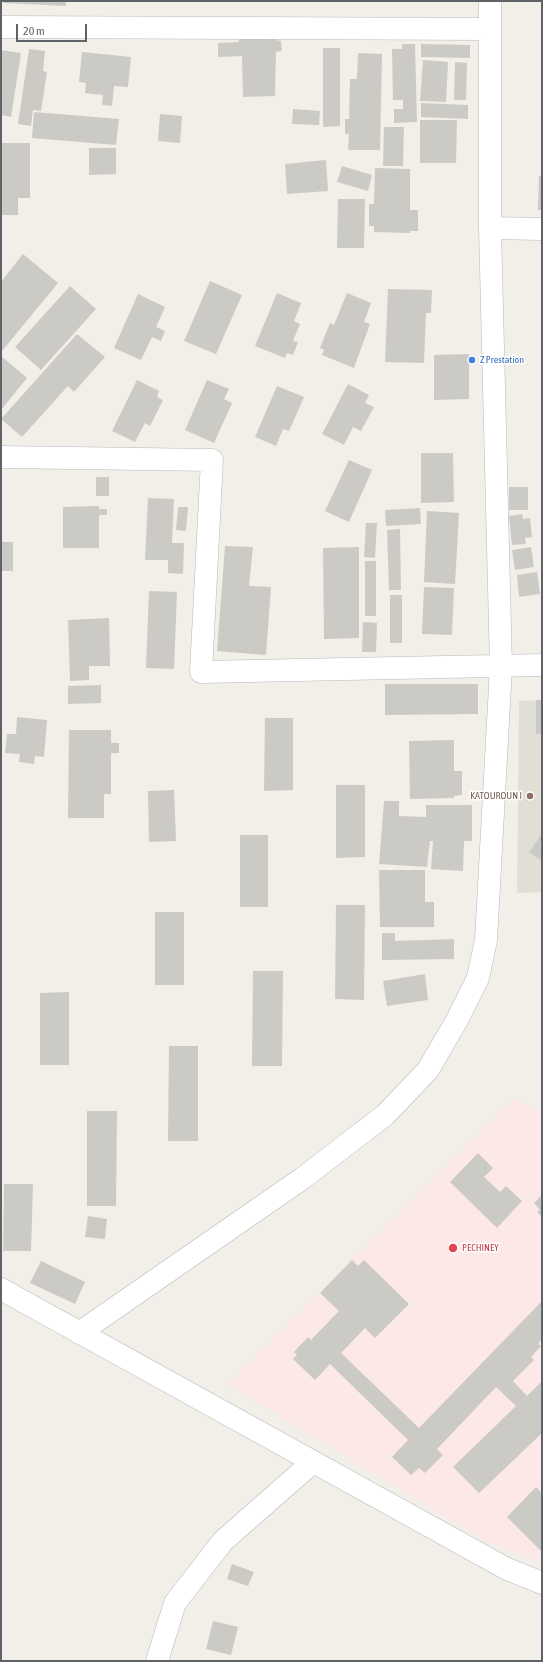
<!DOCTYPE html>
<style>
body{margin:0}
#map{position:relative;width:543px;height:1662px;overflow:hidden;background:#f1efe8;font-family:"Asap Condensed",sans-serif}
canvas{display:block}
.frame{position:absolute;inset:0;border:2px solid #5f6368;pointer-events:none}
.scale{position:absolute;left:16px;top:24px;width:71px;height:18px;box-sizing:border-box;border:2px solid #5f6368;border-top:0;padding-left:5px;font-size:12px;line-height:14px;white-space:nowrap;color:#5f6368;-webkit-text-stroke:3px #fff;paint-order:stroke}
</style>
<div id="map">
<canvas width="543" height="1662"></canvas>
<div class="frame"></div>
<div class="scale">20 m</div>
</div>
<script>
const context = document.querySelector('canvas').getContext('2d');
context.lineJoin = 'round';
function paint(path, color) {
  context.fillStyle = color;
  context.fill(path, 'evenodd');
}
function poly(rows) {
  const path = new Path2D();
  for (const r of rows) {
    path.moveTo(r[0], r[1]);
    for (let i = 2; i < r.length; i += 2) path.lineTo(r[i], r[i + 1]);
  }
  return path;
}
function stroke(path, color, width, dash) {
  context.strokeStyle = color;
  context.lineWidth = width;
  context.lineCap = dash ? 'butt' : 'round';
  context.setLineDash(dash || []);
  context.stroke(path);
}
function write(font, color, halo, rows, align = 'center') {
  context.font = font + ' "Asap Condensed",sans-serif';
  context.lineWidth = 3;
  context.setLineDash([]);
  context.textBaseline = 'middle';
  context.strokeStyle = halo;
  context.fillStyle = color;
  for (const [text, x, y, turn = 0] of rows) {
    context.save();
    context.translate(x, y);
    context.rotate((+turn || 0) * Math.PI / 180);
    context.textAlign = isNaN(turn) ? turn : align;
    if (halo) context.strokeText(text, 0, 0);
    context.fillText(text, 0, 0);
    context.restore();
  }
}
paint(poly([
 [542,700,542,892,517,893,519,701]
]), '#e1ded6');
paint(poly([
 [514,1099,542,1112,542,1562,489,1543,227,1384]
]), '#fce8e6');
paint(poly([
 [4,1,66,1,66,6,4,3],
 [276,34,276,40,281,41,282,51,276,52,275,96,243,97,242,56,218,57,218,43,239,42,238,35],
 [402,44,415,44,417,122,394,123,394,109,403,109,403,100,393,100,392,49,402,49],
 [421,44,470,45,470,58,421,57],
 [323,48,340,48,340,126,323,127],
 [29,49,45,51,43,71,47,72,41,111,33,110,31,126,18,124],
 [1,50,21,53,11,117,1,115],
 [82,52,131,57,128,87,114,86,112,106,102,105,103,95,85,93,86,83,79,82],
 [358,53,382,54,380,150,348,150,349,134,345,134,345,119,349,119,350,79,357,79],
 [423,60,448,62,446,102,420,101],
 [455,62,467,63,466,100,454,100],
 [421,103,468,105,468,119,421,117],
 [293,109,320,111,319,125,292,124],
 [34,112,119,119,116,145,32,138],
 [160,114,182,116,180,143,158,141],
 [420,120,457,120,456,163,420,163],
 [384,127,404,127,403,166,383,166],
 [1,143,30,143,30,198,18,198,18,215,1,215],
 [89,148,116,148,116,174,89,175],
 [326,160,328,191,287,194,285,164],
 [342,166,372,175,368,191,337,182],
 [375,168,410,169,410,210,418,210,418,231,410,231,410,233,374,232,374,226,369,226,369,204,374,204],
 [539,176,542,176,542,210,538,210],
 [338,199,365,199,364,248,337,248],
 [23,254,58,283,2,351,1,282],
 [210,281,242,295,216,354,184,341],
 [70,286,96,309,41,370,15,347],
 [388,289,432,290,431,313,426,313,424,363,385,362],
 [277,293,301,303,294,321,300,324,293,341,298,342,293,355,287,353,285,358,255,346],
 [347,293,371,303,364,322,370,324,354,368,322,355,324,350,320,348,330,323,334,325],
 [138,294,165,307,156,327,165,331,161,341,152,337,141,360,114,348],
 [77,334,105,357,74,392,68,386,22,437,1,419],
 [469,354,469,399,434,400,434,355],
 [1,356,27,378,1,410],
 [137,380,159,391,157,397,163,400,150,426,145,423,135,442,112,431],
 [207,380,229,389,224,399,232,403,214,443,185,430],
 [348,384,369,395,365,403,374,407,361,431,353,427,344,445,322,434],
 [277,386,304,397,289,431,283,429,276,446,255,437],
 [421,453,453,453,454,502,421,503],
 [349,460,372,470,349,522,325,511],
 [96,477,109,477,109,496,96,496],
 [509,487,528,487,528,510,509,510],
 [148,498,174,499,172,543,184,543,183,574,168,573,168,560,145,560],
 [99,506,99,509,107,509,107,515,99,515,99,548,63,548,63,507],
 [178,507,188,507,186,531,176,530],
 [420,508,421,524,386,526,385,510],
 [427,511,459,513,455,584,424,582],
 [522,514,523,519,530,518,532,537,525,538,526,544,512,545,509,516],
 [366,523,377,523,375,558,364,557],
 [400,529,401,590,389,590,387,530],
 [1,542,13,542,13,571,1,571],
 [225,546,253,547,249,586,271,587,266,655,217,651],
 [359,547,359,638,324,639,323,548],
 [531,547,534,567,515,570,512,550],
 [365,561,376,561,376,616,365,616],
 [537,572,540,594,519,597,517,575],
 [424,587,454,588,452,635,422,634],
 [149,591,177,592,174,669,146,668],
 [390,595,402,595,402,643,390,643],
 [109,618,110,666,89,666,89,680,70,681,68,620],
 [363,622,377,623,376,652,362,652],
 [385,684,478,684,478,714,385,715],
 [101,685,101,703,68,704,68,686],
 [536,700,542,700,542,734,536,734],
 [17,717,47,720,44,757,35,756,34,764,19,762,20,754,5,753,7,734,16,734],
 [265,718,293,718,293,790,264,791],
 [69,730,111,730,111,743,119,743,119,753,111,753,111,794,104,794,104,818,68,818],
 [454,740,454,771,462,771,462,795,454,796,454,798,410,799,409,741],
 [336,785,365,785,365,857,336,858],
 [174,790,176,841,149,842,148,791],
 [384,801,399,801,399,816,426,817,426,805,472,805,472,841,464,841,463,871,431,869,433,841,430,841,427,867,379,864],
 [542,834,542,861,529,852],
 [240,835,268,835,268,907,240,907],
 [379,870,425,870,425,902,434,902,434,927,380,927],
 [336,905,365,905,364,1000,335,999],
 [155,912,184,912,184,985,155,985],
 [382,933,395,933,395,941,454,939,454,959,382,960],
 [253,971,283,971,282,1066,252,1066],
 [425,974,428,1000,387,1006,383,981],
 [69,992,69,1065,40,1065,40,993],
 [169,1046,198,1046,198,1141,168,1141],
 [87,1111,117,1111,116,1206,87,1206],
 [478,1153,493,1168,484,1177,500,1192,506,1186,522,1201,497,1228,450,1182],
 [4,1184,33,1184,31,1251,3,1251],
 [542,1195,542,1217,537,1212,540,1210,534,1203],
 [88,1216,107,1219,105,1239,85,1237],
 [352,1260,358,1266,364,1260,409,1304,375,1338,365,1328,341,1353,419,1428,542,1301,542,1339,538,1344,541,1346,531,1357,534,1360,513,1381,527,1396,542,1381,542,1433,479,1493,453,1467,516,1406,496,1387,437,1449,443,1455,425,1473,419,1468,411,1475,392,1457,408,1440,330,1364,315,1380,293,1359,297,1355,294,1352,308,1337,311,1340,339,1311,320,1293],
 [41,1261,85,1282,75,1304,30,1283],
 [536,1487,542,1493,542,1552,507,1517],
 [232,1564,254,1572,248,1586,227,1579],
 [213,1621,238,1627,231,1655,206,1649]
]), '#cccac5');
const minor = poly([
 [1,27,490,29],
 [490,228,542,229],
 [1,457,212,460,201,672,542,665],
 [1,1289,507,1569,542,1583],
 [79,1333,303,1178,385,1115,428,1070,457,1020,478,978,486,940,501,667,490,228,490,1],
 [157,1661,175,1603,223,1541,313,1462]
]);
stroke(minor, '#b5b8bc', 23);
stroke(minor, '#fff', 22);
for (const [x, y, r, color] of [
 [472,360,4,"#3f7fe0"],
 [530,796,4,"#8d6e63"],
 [453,1248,5,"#e0444e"]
]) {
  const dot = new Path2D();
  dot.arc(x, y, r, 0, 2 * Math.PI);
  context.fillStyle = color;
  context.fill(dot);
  stroke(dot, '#fff', 1.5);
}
write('10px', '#366cbe', '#fff', [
 ["Z Prestation",480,360]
], 'left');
write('10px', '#785e54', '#fff', [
 ["KATOUROUN I",522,796]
], 'right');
write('10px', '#be3a42', '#fff', [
 ["PECHINEY",462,1248]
], 'left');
</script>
